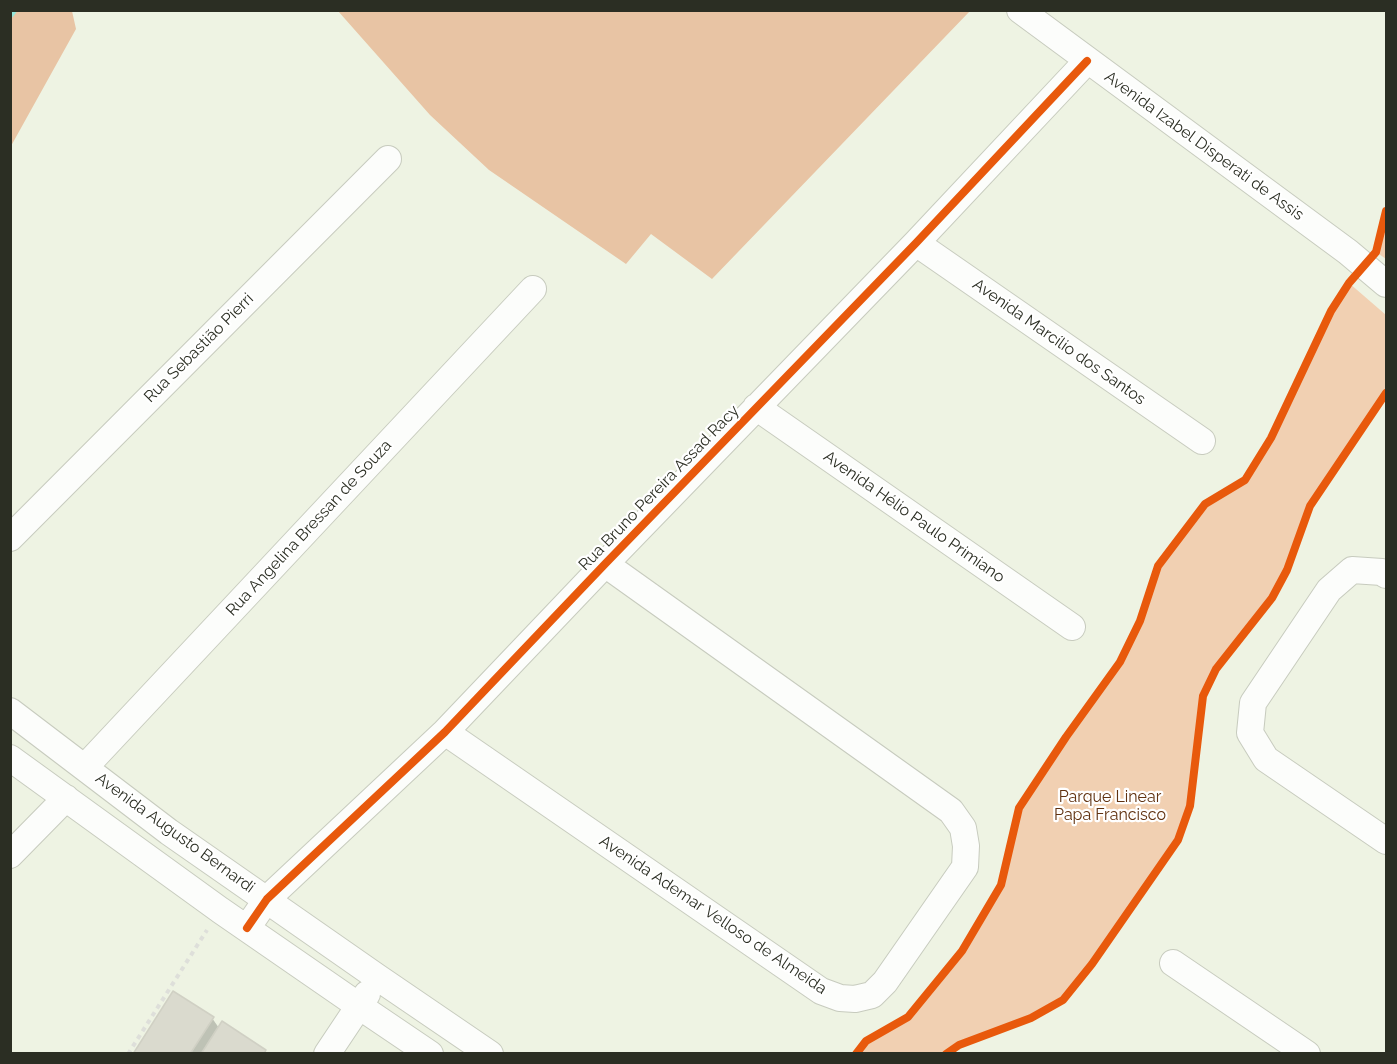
<!DOCTYPE html>
<meta charset="utf-8">
<style>
body{margin:0}
#map{position:relative;width:1397px;height:1064px;overflow:hidden;background:#eef3e3;font-family:Raleway,sans-serif}
canvas{display:block}
.frame{position:absolute;inset:0;border:12px solid #2b2e23;pointer-events:none}
</style>
<div id="map">
<canvas width="1397" height="1064"></canvas>
<div class="frame"></div>
</div>
<script>
const context = document.querySelector('canvas').getContext('2d');
context.lineJoin = 'round';
function paint(path, color) {
  context.fillStyle = color;
  context.fill(path, 'evenodd');
}
function poly(rows) {
  const path = new Path2D();
  for (const r of rows) {
    path.moveTo(r[0], r[1]);
    for (let i = 2; i < r.length; i += 2) path.lineTo(r[i], r[i + 1]);
  }
  return path;
}
function stroke(path, color, width, dash) {
  context.strokeStyle = color;
  context.lineWidth = width;
  context.lineCap = dash ? 'butt' : 'round';
  context.setLineDash(dash || []);
  context.stroke(path);
}
function write(font, color, halo, rows, align = 'center') {
  context.font = font + ' Raleway,sans-serif';
  context.lineWidth = 4.5;
  context.setLineDash([]);
  context.textBaseline = 'middle';
  context.strokeStyle = halo;
  context.fillStyle = color;
  for (const [text, x, y, turn = 0] of rows) {
    context.save();
    context.translate(x, y);
    context.rotate((+turn || 0) * Math.PI / 180);
    context.textAlign = isNaN(turn) ? turn : align;
    if (halo) context.strokeText(text, 0, 0);
    context.fillText(text, 0, 0);
    context.restore();
  }
}
paint(poly([
 [1386,211,1386,259,1376,252],
 [1349,283,1386,315,1386,393,1310,506,1287,570,1272,598,1216,669,1203,696,1190,806,1178,840,1092,964,1063,1000,1031,1018,960,1045,946,1053,856,1053,866,1041,908,1017,962,951,1001,885,1019,808,1066,737,1120,662,1140,621,1158,566,1205,504,1245,480,1271,438,1331,312]
]), '#f1d0b2');
paint(poly([
 [11,10,72,11,76,29,11,146],
 [338,11,970,11,712,279,651,234,626,264,489,170,430,115]
]), '#e8c4a4');
paint(poly([
 [212,1018,219,1028,265,1051,267,1054,135,1054]
]), '#0003');
stroke(poly([
 [10,14,13,10]
]), '#96e6da', 8);
const building = poly([
 [173,991,214,1017,190,1054,133,1054,173,991],
 [222,1021,266,1050,264,1054,201,1054,222,1021]
]);
paint(building, '#dadace');
stroke(building, '#d0d0c4', 1.5);
const street = poly([
 [1020,10,1348,252,1386,284],
 [916,243,1202,441],
 [756,407,1072,627],
 [10,538,388,159],
 [1386,575,1382,572,1352,570,1329,590,1253,703,1250,733,1266,759,1386,841],
 [10,711,169,832,377,977,490,1054],
 [445,732,821,991,840,998,855,999,872,995,885,982,965,867,966,846,963,828,951,811,605,564],
 [10,758,220,910,359,1006,430,1054],
 [85,767,533,289],
 [10,855,66,798],
 [247,928,267,899,445,732,605,564,916,243,1087,61],
 [1173,963,1307,1054],
 [327,1054,367,994]
]);
stroke(street, '#c7cbbe', 28);
stroke(poly([
 [1378,246,1386,211],
 [128,1054,207,930],
 [856,1054,866,1041,908,1017,962,951,1001,885,1019,808,1066,737,1120,662,1140,621,1158,566,1205,504,1245,480,1271,438,1331,311,1348,284],
 [946,1054,959,1045,1031,1018,1063,1000,1092,964,1178,840,1190,806,1203,696,1216,669,1272,598,1287,570,1310,506,1386,393]
]), '#dedfda', 4, [4.5, 4.5]);
stroke(street, '#fcfdfb', 26);
stroke(poly([
 [247,928,267,899,445,732,605,564,916,243,1087,61],
 [856,1054,866,1041,908,1017,962,951,1001,885,1019,808,1066,737,1120,662,1140,621,1158,566,1205,504,1245,480,1271,438,1331,311,1349,283,1376,252,1386,211],
 [946,1054,959,1045,1031,1018,1063,1000,1092,964,1178,840,1190,806,1203,696,1216,669,1272,598,1287,570,1310,506,1386,393]
]), '#e8590c', 8);
write('16px', '#2b2e23', '#fff', [
 ["Avenida Izabel Disperati de Assis",1204,146,36],
 ["Avenida Marcílio dos Santos",1059,342,35],
 ["Rua Sebastião Pierri",199,348,-45],
 ["Rua Bruno Pereira Assad Racy",659,488,-46],
 ["Avenida Hélio Paulo Primiano",914,517,35],
 ["Rua Angelina Bressan de Souza",309,528,-47],
 ["Avenida Augusto Bernardi",175,833,36],
 ["Avenida Ademar Velloso de Almeida",713,915,34]
]);
write('16px', '#60310f', '#fff', [
 ["Parque Linear",1110,797],
 ["Papa Francisco",1110,815]
]);
</script>
